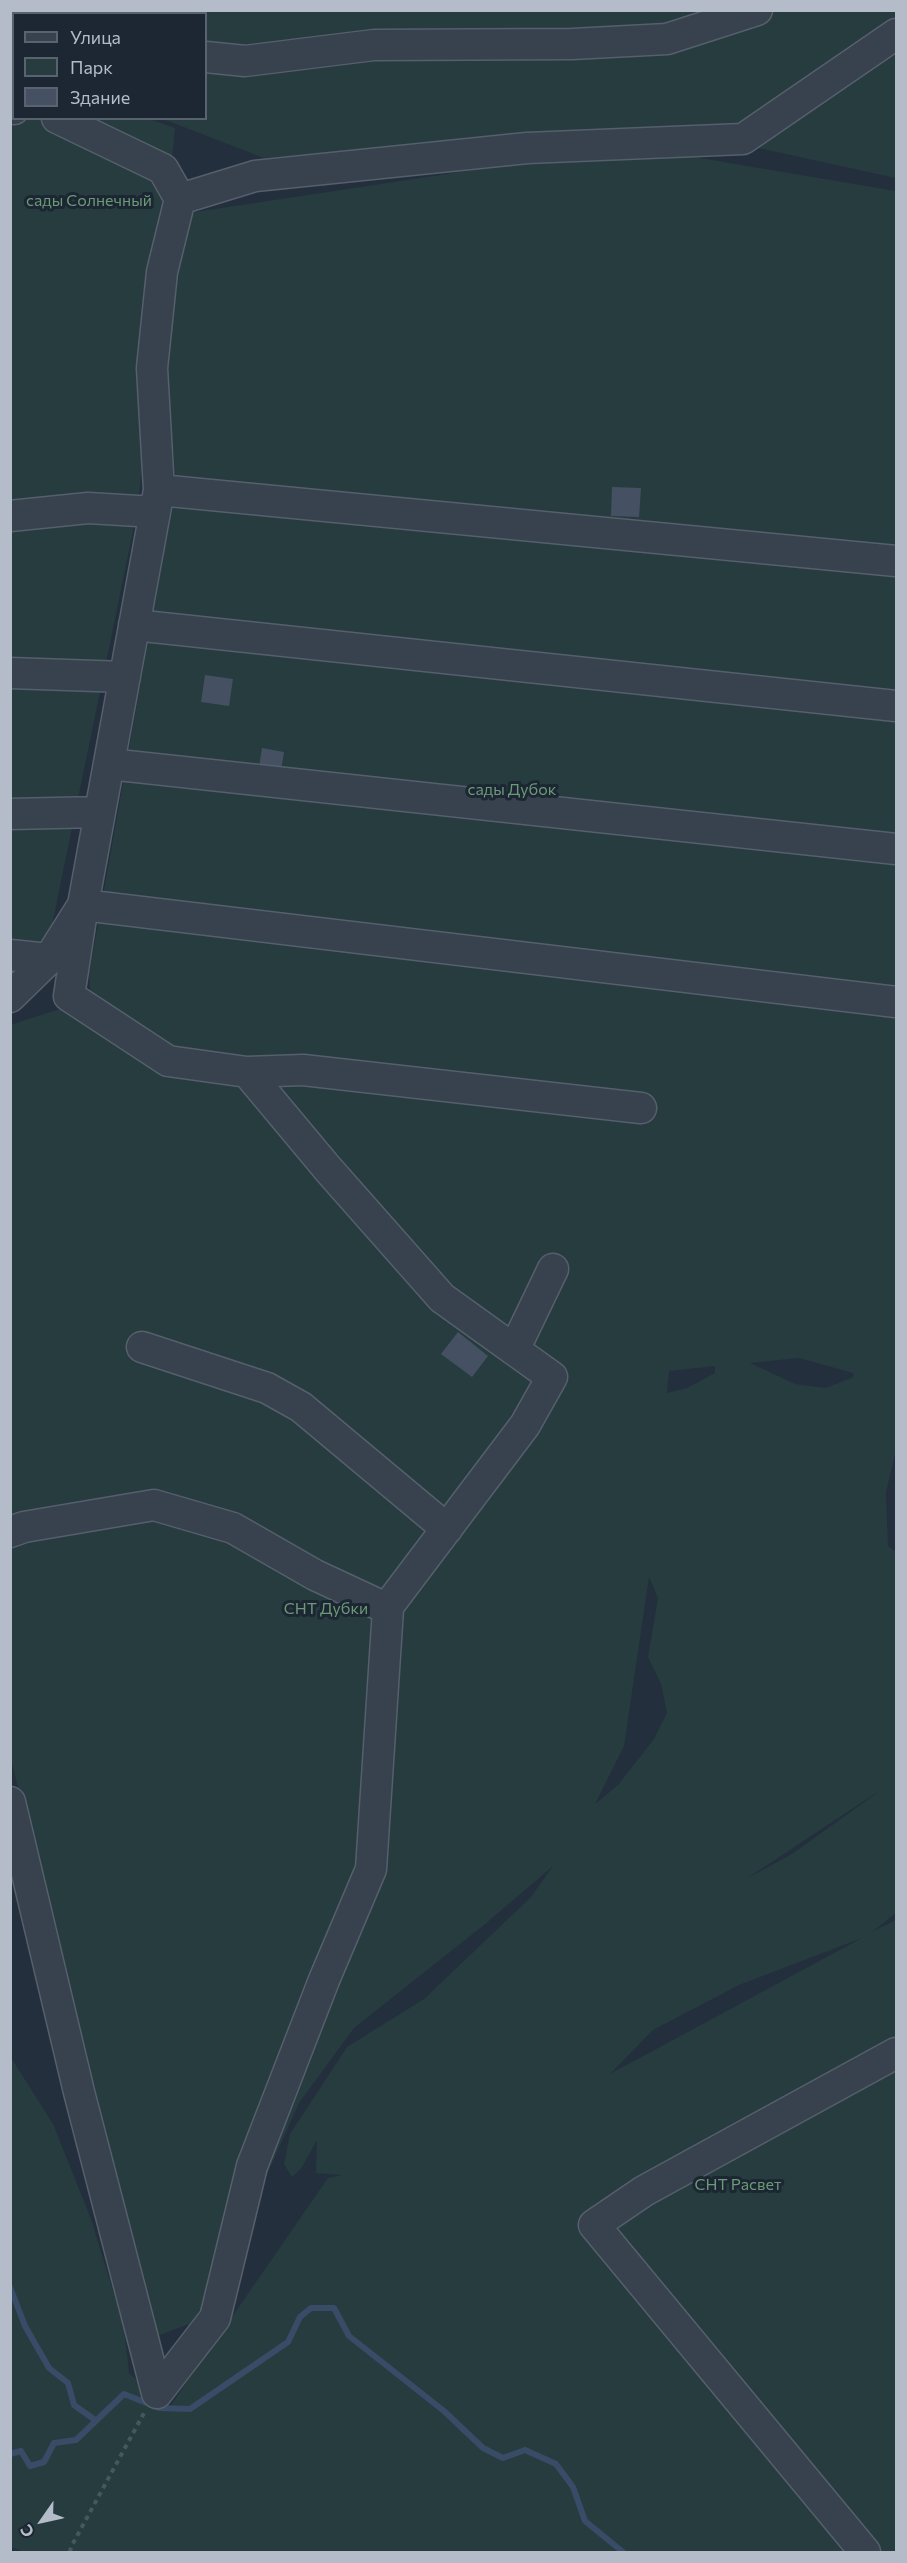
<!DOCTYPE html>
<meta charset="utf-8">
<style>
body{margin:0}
#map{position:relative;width:907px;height:2563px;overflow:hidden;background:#242f3e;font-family:Commissioner,sans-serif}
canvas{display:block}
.frame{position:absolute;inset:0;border:12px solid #b4bcc9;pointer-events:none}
.legend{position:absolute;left:12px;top:12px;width:195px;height:108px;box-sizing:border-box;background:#1d2633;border:2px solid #59626f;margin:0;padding:8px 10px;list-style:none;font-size:18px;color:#b4bcc9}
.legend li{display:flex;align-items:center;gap:12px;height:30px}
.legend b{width:30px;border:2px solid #59626f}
.north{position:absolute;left:12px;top:2491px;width:60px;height:60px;-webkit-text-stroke:4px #1d2633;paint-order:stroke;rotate:236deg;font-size:16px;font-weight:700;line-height:24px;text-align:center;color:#b4bcc9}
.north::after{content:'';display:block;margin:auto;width:21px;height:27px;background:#b4bcc9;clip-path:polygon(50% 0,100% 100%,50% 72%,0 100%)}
</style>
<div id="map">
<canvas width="907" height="2563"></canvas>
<div class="frame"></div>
<ul class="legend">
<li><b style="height:8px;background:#38414e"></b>Улица</li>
<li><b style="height:16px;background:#263c3f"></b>Парк</li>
<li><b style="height:16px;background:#455162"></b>Здание</li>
</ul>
<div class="north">С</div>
</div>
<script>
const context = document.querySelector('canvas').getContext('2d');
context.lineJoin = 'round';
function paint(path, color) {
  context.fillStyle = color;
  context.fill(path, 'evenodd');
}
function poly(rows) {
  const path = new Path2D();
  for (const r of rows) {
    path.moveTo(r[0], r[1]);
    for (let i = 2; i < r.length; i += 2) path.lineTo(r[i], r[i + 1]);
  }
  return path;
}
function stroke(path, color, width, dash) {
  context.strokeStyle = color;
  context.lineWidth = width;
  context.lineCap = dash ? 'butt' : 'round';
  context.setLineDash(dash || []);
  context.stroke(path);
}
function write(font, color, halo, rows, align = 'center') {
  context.font = font + ' Commissioner,sans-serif';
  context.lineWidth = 6;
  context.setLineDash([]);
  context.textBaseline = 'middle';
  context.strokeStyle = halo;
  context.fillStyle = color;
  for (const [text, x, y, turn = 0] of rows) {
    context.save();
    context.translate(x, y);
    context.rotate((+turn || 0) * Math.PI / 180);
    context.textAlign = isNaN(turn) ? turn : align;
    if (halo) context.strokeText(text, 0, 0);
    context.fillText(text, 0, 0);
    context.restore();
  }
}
paint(poly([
 [10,11,896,11,896,178,662,127,264,158,163,119,206,118,206,14,14,14,13,60,11,59],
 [11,69,13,70,14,118,149,119,175,128,138,507,50,935,11,977],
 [688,156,896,191,896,1450,886,1492,888,1546,896,1552,896,1913,872,1932,896,1920,896,2552,24,2552,11,2547,10,2056,53,2124,91,2219,124,2327,129,2373,169,2408,328,2178,342,2175,316,2173,317,2140,302,2167,292,2177,284,2164,290,2134,347,2047,424,1999,531,1897,553,1866,484,1925,354,2028,299,2103,202,2319,152,2338,11,1759,10,1025,91,999,89,975,176,484,165,351,189,213,539,160],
 [799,1358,853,1373,854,1374,852,1378,825,1388,795,1384,750,1363],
 [715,1366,715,1373,687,1388,667,1393,669,1371],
 [649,1577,658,1598,648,1657,661,1684,667,1713,654,1739,618,1785,595,1804,624,1746],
 [877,1793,792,1854,746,1879,876,1793],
 [862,1938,610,2074,653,2030,739,1985]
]), '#263c3f');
stroke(poly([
 [10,2287,25,2326,49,2368,68,2383,74,2405,95,2420],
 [10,2454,21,2451,30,2466,44,2462,54,2443,76,2440,124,2394,159,2408,190,2409,288,2342,300,2317,311,2308,334,2308,349,2336,444,2411,483,2448,503,2458,525,2450,556,2464,573,2487,585,2521,623,2552]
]), '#394c67', 6);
paint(poly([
 [612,487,641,488,639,517,611,516],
 [205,675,233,679,229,706,201,702],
 [262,748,284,752,280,776,258,773],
 [458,1332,488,1356,472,1377,441,1354]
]), '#455162');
const minor = poly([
 [10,30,14,31],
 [206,57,245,61,374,45,572,44,667,39,757,10],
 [10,108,14,109],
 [57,118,163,169,180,199],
 [159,490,896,561],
 [10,516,88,508,155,512],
 [134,625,896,706],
 [10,673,125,677],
 [109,764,896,849],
 [10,814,100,812],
 [10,955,49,959],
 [10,997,49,959,83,905,159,490,152,368,162,272,180,199,255,176,527,148,743,139,896,34],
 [247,1072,303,1070,641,1108],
 [142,1347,267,1388,301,1407,447,1529],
 [514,1350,553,1269],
 [10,1532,24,1527,154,1505,233,1528,315,1575,388,1609,371,1869,324,1980,252,2166,215,2318,157,2393],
 [386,1609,525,1425,552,1377,442,1298,328,1169,247,1072,168,1061,69,996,83,905,896,1002],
 [10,1802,79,2092,157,2393],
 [865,2552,594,2225,644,2191,896,2053]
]);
stroke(minor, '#565f6c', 33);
stroke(poly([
 [41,14,43,10],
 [70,2552,71,2547,144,2413]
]), '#44595c', 4, [4.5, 4.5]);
stroke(minor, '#38414e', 30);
write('16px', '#6b9a76', '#1d2633', [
 ["сады Солнечный",89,201],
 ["сады Дубок",512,790],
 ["СНТ Дубки",326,1609],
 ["СНТ Расвет",738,2185]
]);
</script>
